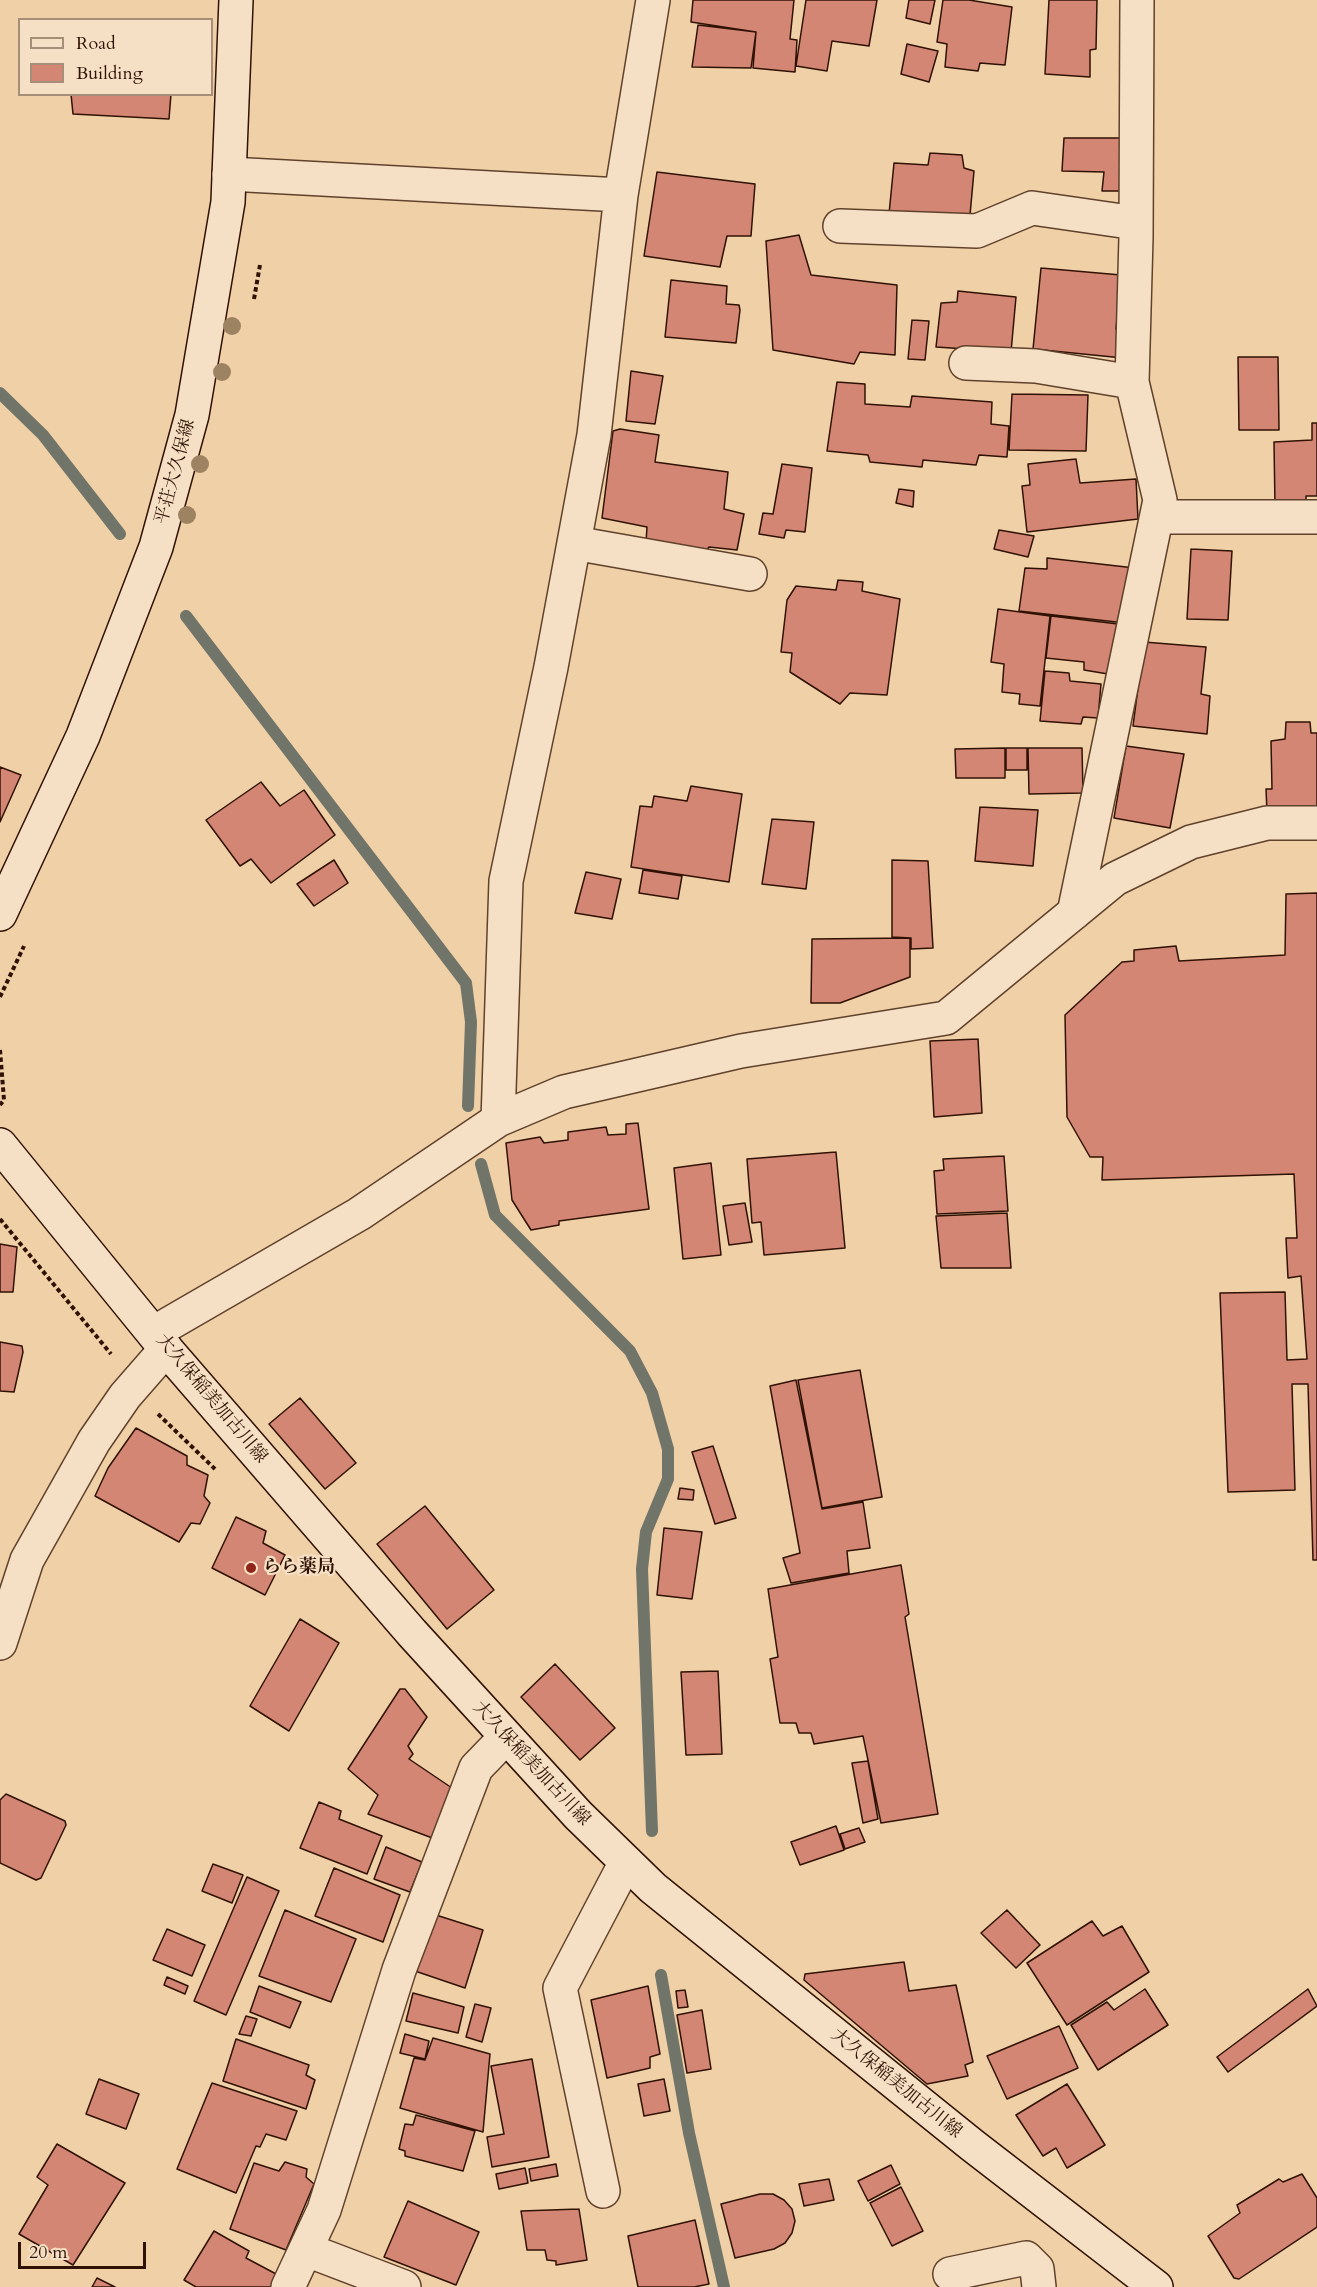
<!DOCTYPE html>
<meta charset="utf-8">
<style>
body{margin:0}
#map{position:relative;width:1317px;height:2287px;overflow:hidden;background:#f0d0a6;font-family:Cardo,serif}
canvas{display:block}
.legend{position:absolute;left:18px;top:18px;width:195px;height:78px;box-sizing:border-box;background:#f5e0c5;border:2px solid #a68e78;margin:0;padding:8px 10px;list-style:none;font-size:18px;color:#301204}
.legend li{display:flex;align-items:center;gap:12px;height:30px}
.legend b{width:30px;border:2px solid #a68e78}
.scale{position:absolute;left:18px;top:2242px;width:128px;height:27px;box-sizing:border-box;border:3px solid #301204;border-top:0;padding-left:8px;font-size:18px;line-height:21px;white-space:nowrap;color:#301204;-webkit-text-stroke:4px #f5e0c5;paint-order:stroke}
</style>
<div id="map">
<canvas width="1317" height="2287"></canvas>
<ul class="legend">
<li><b style="height:8px;background:#f5e0c5"></b>Road</li>
<li><b style="height:16px;background:#d48674"></b>Building</li>
</ul>
<div class="scale">20 m</div>
</div>
<script>
const context = document.querySelector('canvas').getContext('2d');
context.lineJoin = 'round';
function poly(rows) {
  const path = new Path2D();
  for (const r of rows) {
    path.moveTo(r[0], r[1]);
    for (let i = 2; i < r.length; i += 2) path.lineTo(r[i], r[i + 1]);
  }
  return path;
}
function stroke(path, color, width, dash) {
  context.strokeStyle = color;
  context.lineWidth = width;
  context.lineCap = dash ? 'butt' : 'round';
  context.setLineDash(dash || []);
  context.stroke(path);
}
function paint(path, color) {
  context.fillStyle = color;
  context.fill(path, 'evenodd');
}
function write(font, color, halo, rows, align = 'center') {
  context.font = font + ' Cardo,"Noto Serif JP",serif';
  context.lineWidth = 4.5;
  context.setLineDash([]);
  context.textBaseline = 'middle';
  context.strokeStyle = halo;
  context.fillStyle = color;
  for (const [text, x, y, turn = 0] of rows) {
    context.save();
    context.translate(x, y);
    context.rotate((+turn || 0) * Math.PI / 180);
    context.textAlign = isNaN(turn) ? turn : align;
    if (halo) context.strokeText(text, 0, 0);
    context.fillText(text, 0, 0);
    context.restore();
  }
}
stroke(poly([
 [0,393,43,435,120,534],
 [186,616,466,983,471,1022,468,1106],
 [481,1164,495,1215,630,1351,652,1393,668,1449,668,1479,646,1532,642,1569,652,1831],
 [661,1975,689,2133,724,2287]
]), '#707469', 12);
const building = poly([
 [693,0,794,0,790,39,797,40,795,72,753,68,756,32,691,22,693,0],
 [806,0,877,0,869,46,832,41,827,71,796,66,806,0],
 [909,0,935,0,930,24,906,18,909,0],
 [943,0,969,0,1012,7,1005,65,980,63,978,71,945,67,947,44,937,42,943,0],
 [1049,0,1097,0,1096,49,1090,50,1090,77,1045,74,1049,0],
 [698,25,756,32,751,68,692,67,698,25],
 [907,44,938,51,929,82,901,74,907,44],
 [71,94,171,94,169,119,73,114,71,94],
 [1064,138,1131,138,1131,191,1102,191,1104,172,1062,171,1064,138],
 [930,153,962,155,964,168,974,171,970,215,889,214,894,163,928,165,930,153],
 [657,172,755,184,751,236,727,236,720,267,644,256,657,172],
 [799,235,811,275,897,285,895,355,860,352,854,364,773,350,766,241,799,235],
 [1041,268,1121,275,1116,329,1128,330,1123,358,1033,349,1041,268],
 [671,280,727,286,726,304,739,305,740,310,736,343,665,337,671,280],
 [958,291,1016,297,1011,352,936,347,941,303,957,302,958,291],
 [912,320,929,321,925,360,908,359,912,320],
 [1238,357,1278,357,1279,430,1239,430,1238,357],
 [631,371,663,376,655,424,626,421,631,371],
 [837,382,865,384,865,404,910,407,912,396,992,402,991,424,1009,426,1007,457,979,455,976,465,923,460,922,467,870,462,868,455,827,451,837,382],
 [1012,394,1088,395,1086,451,1009,450,1012,394],
 [1312,423,1317,423,1317,496,1306,496,1306,506,1275,507,1274,442,1312,440,1312,423],
 [620,429,659,435,655,462,728,472,724,509,744,514,737,550,709,547,705,552,646,542,647,527,602,518,613,431,620,429],
 [1076,459,1080,483,1136,479,1138,519,1027,532,1022,486,1030,485,1028,464,1076,459],
 [782,464,812,468,805,532,786,530,784,538,759,534,763,513,773,514,782,464],
 [899,489,914,491,913,507,896,503,899,489],
 [999,530,1034,536,1028,557,994,549,999,530],
 [1191,549,1232,551,1228,620,1187,619,1191,549],
 [1047,558,1135,568,1125,623,1019,611,1025,568,1047,569,1047,558],
 [838,580,863,582,862,591,900,599,887,695,850,693,840,704,790,672,792,653,781,652,787,600,796,586,836,590,838,580],
 [998,609,1050,616,1040,706,1019,704,1020,694,1002,692,1004,664,991,662,998,609],
 [1051,616,1118,624,1114,675,1084,670,1084,662,1046,658,1051,616],
 [1144,642,1206,647,1201,694,1210,696,1207,734,1133,726,1144,642],
 [1045,671,1069,673,1070,681,1101,684,1098,718,1083,717,1081,724,1040,721,1045,671],
 [1286,722,1310,722,1311,733,1317,733,1317,811,1267,812,1266,789,1272,789,1271,741,1285,739,1286,722],
 [1126,746,1184,754,1170,828,1114,818,1126,746],
 [1005,748,1005,778,956,778,955,749,1005,748],
 [1006,748,1027,748,1027,770,1006,770,1006,748],
 [1028,748,1082,748,1083,793,1029,794,1028,748],
 [0,767,21,775,0,822,0,767],
 [261,782,280,806,304,790,335,835,271,883,251,859,240,866,206,820,261,782],
 [691,786,742,794,729,882,631,867,640,806,652,807,654,796,687,801,691,786],
 [980,807,1038,810,1033,866,975,861,980,807],
 [772,819,814,822,806,889,762,884,772,819],
 [334,860,348,883,314,906,297,884,334,860],
 [892,860,928,861,933,948,911,949,911,938,892,937,892,860],
 [643,870,682,876,678,899,639,893,643,870],
 [586,872,621,879,612,919,575,913,586,872],
 [1317,893,1317,1560,1313,1560,1308,1384,1292,1384,1295,1490,1228,1492,1220,1293,1285,1292,1287,1360,1307,1359,1301,1276,1288,1278,1286,1238,1297,1238,1294,1174,1102,1180,1103,1157,1090,1157,1067,1117,1065,1015,1122,962,1134,961,1134,950,1176,946,1179,961,1285,955,1286,894,1317,893],
 [910,938,910,977,840,1003,811,1003,812,939,910,938],
 [978,1039,982,1113,934,1117,930,1041,978,1039],
 [638,1123,649,1209,559,1221,559,1225,531,1230,512,1200,506,1143,540,1137,544,1143,568,1140,568,1132,606,1127,608,1135,626,1134,626,1124,638,1123],
 [836,1152,845,1248,764,1255,761,1222,752,1223,747,1159,836,1152],
 [1004,1156,1008,1211,937,1214,934,1171,944,1170,943,1159,1004,1156],
 [711,1163,721,1255,683,1259,674,1168,711,1163],
 [745,1203,752,1242,729,1245,723,1206,745,1203],
 [1007,1213,1011,1268,941,1268,936,1216,1007,1213],
 [0,1244,17,1247,13,1292,0,1292,0,1244],
 [0,1342,22,1346,23,1352,14,1392,0,1391,0,1342],
 [860,1370,882,1497,822,1508,798,1380,860,1370],
 [796,1380,822,1509,863,1502,870,1548,847,1551,849,1573,791,1583,783,1558,800,1553,770,1386,796,1380],
 [300,1398,356,1463,325,1489,269,1424,300,1398],
 [136,1428,187,1456,187,1465,208,1475,204,1496,210,1503,200,1524,191,1523,179,1542,95,1496,108,1468,136,1428],
 [713,1446,736,1518,715,1524,692,1452,713,1446],
 [680,1488,694,1490,693,1500,678,1499,680,1488],
 [425,1506,494,1590,447,1629,377,1544,425,1506],
 [236,1517,266,1531,263,1543,285,1555,265,1595,212,1568,236,1517],
 [664,1528,702,1532,692,1599,657,1595,664,1528],
 [901,1565,909,1614,905,1617,938,1814,881,1823,863,1736,814,1744,811,1733,799,1733,796,1723,780,1723,770,1659,778,1657,768,1589,901,1565],
 [300,1619,339,1643,289,1731,250,1706,300,1619],
 [555,1664,615,1728,580,1760,521,1697,555,1664],
 [718,1671,722,1754,686,1755,681,1672,718,1671],
 [400,1689,405,1689,427,1717,408,1746,413,1754,409,1759,452,1788,435,1839,368,1814,378,1795,348,1769,400,1689],
 [868,1761,878,1819,863,1823,852,1763,868,1761],
 [6,1794,65,1821,66,1825,41,1878,36,1880,0,1863,0,1800,6,1794],
 [319,1802,341,1811,339,1819,382,1836,367,1874,300,1848,319,1802],
 [836,1826,844,1850,800,1865,791,1842,836,1826],
 [859,1828,865,1842,845,1849,840,1834,859,1828],
 [386,1847,422,1862,410,1892,374,1879,386,1847],
 [213,1864,243,1875,232,1903,202,1891,213,1864],
 [334,1868,400,1895,383,1942,315,1916,334,1868],
 [247,1877,279,1891,226,2015,194,2001,247,1877],
 [285,1910,356,1939,331,2002,259,1976,285,1910],
 [1007,1910,1040,1945,1016,1968,981,1933,1007,1910],
 [436,1915,483,1930,465,1988,415,1971,436,1915],
 [1092,1921,1103,1936,1122,1926,1149,1972,1067,2025,1027,1963,1092,1921],
 [167,1929,205,1945,192,1976,153,1960,167,1929],
 [904,1962,909,1991,956,1985,973,2062,965,2065,968,2076,927,2084,804,1980,805,1974,904,1962],
 [167,1977,188,1986,185,1994,164,1985,167,1977],
 [259,1986,301,2002,290,2028,250,2012,259,1986],
 [648,1986,660,2054,650,2057,650,2068,607,2078,591,2000,648,1986],
 [1145,1989,1168,2025,1098,2070,1071,2025,1107,2002,1114,2010,1145,1989],
 [1308,1989,1317,2006,1228,2072,1217,2057,1308,1989],
 [685,1990,688,2007,678,2008,676,1991,685,1990],
 [413,1993,464,2007,458,2033,406,2021,413,1993],
 [475,2004,491,2008,482,2042,466,2037,475,2004],
 [702,2010,711,2069,687,2073,677,2015,702,2010],
 [246,2016,257,2019,251,2036,239,2034,246,2016],
 [1059,2026,1078,2068,1007,2099,987,2056,1059,2026],
 [405,2034,429,2041,425,2059,400,2053,405,2034],
 [433,2038,490,2054,483,2132,400,2108,414,2058,425,2060,433,2038],
 [236,2039,309,2065,306,2075,315,2080,306,2109,223,2081,236,2039],
 [532,2059,549,2157,492,2167,487,2137,504,2134,491,2066,532,2059],
 [99,2079,139,2094,126,2129,86,2114,99,2079],
 [664,2079,670,2111,644,2116,638,2084,664,2079],
 [212,2083,297,2111,286,2140,266,2134,260,2147,256,2146,236,2193,177,2169,212,2083],
 [1067,2084,1105,2145,1067,2168,1056,2148,1043,2156,1016,2115,1067,2084],
 [416,2115,475,2131,463,2171,405,2156,405,2151,399,2149,405,2124,413,2125,416,2115],
 [57,2144,125,2183,73,2265,19,2234,48,2185,37,2177,57,2144],
 [285,2162,307,2169,306,2177,314,2184,286,2250,230,2229,254,2163,279,2171,285,2162],
 [556,2164,558,2176,531,2181,529,2169,556,2164],
 [891,2165,900,2184,868,2201,858,2181,891,2165],
 [525,2168,528,2183,499,2189,496,2174,525,2168],
 [1302,2174,1317,2198,1317,2227,1239,2279,1234,2278,1208,2236,1240,2213,1237,2205,1279,2179,1283,2182,1302,2174],
 [829,2179,834,2200,804,2206,799,2184,829,2179],
 [901,2187,923,2231,892,2246,870,2203,901,2187],
 [760,2194,773,2194,784,2200,792,2209,795,2221,792,2233,785,2243,774,2249,735,2258,721,2204,760,2194],
 [408,2201,479,2232,456,2285,384,2257,408,2201],
 [579,2209,587,2260,556,2265,556,2261,547,2260,545,2250,527,2250,521,2211,579,2209],
 [695,2220,709,2284,694,2287,638,2287,628,2236,695,2220],
 [214,2231,249,2251,246,2258,278,2275,271,2287,196,2287,184,2280,214,2231],
 [97,2278,115,2287,92,2287,97,2278]
]);
paint(building, '#d48674');
stroke(building, '#301204', 1.5);
const minor = poly([
 [229,174,621,195],
 [840,226,977,231,1032,208,1136,223],
 [966,363,1036,366,1132,382],
 [1157,517,1317,517],
 [574,543,750,574],
 [1074,913,1160,500,1132,382,1136,237,1137,0],
 [498,1120,506,881,551,667,594,435,621,195,653,0],
 [155,1332,359,1214,498,1120,564,1092,741,1051,946,1018,1115,879,1191,842,1267,823,1317,823],
 [0,1643,27,1560,94,1441,125,1396,166,1349],
 [603,2191,560,1988,626,1862],
 [307,2250,404,2287],
 [950,2274,1026,2258,1037,2269,1039,2287],
 [288,2287,324,2210,399,1970,476,1768,505,1738]
]);
const secondary = poly([
 [0,914,83,736,156,547,192,415,228,202,236,0],
 [0,1145,166,1349,412,1633,578,1815,653,1888,972,2145,1156,2287]
]);
stroke(minor, '#60422c', 36);
stroke(secondary, '#301204', 36);
stroke(poly([
 [254,299,260,265],
 [0,997,24,946],
 [0,1050,4,1100,0,1105],
 [0,1219,111,1354],
 [158,1414,215,1469]
]), '#301204', 4, [4.5, 3]);
stroke(minor, '#f5e0c5', 33);
stroke(secondary, '#f5e0c5', 33);
context.fillStyle = '#9e8362';
for (const [x, y] of [
 [232,326],
 [222,372],
 [200,464],
 [187,515]
]) {
  context.beginPath();
  context.arc(x, y, 9, 0, 2 * Math.PI);
  context.fill();
}
for (const [x, y, r, color] of [
 [251,1568,6,"#8f2418"]
]) {
  const dot = new Path2D();
  dot.arc(x, y, r, 0, 2 * Math.PI);
  context.fillStyle = color;
  context.fill(dot);
  stroke(dot, '#f5e0c5', 2);
}
write('18px', '#301204', '#f5e0c5', [
 ["平荘大久保線",176,472,-75],
 ["大久保稲美加古川線",211,1399,50],
 ["大久保稲美加古川線",531,1764,47],
 ["大久保稲美加古川線",896,2084,39]
]);
write('bold 18px', '#301204', '#f5e0c5', [
 ["らら薬局",263,1568]
], 'left');
</script>
